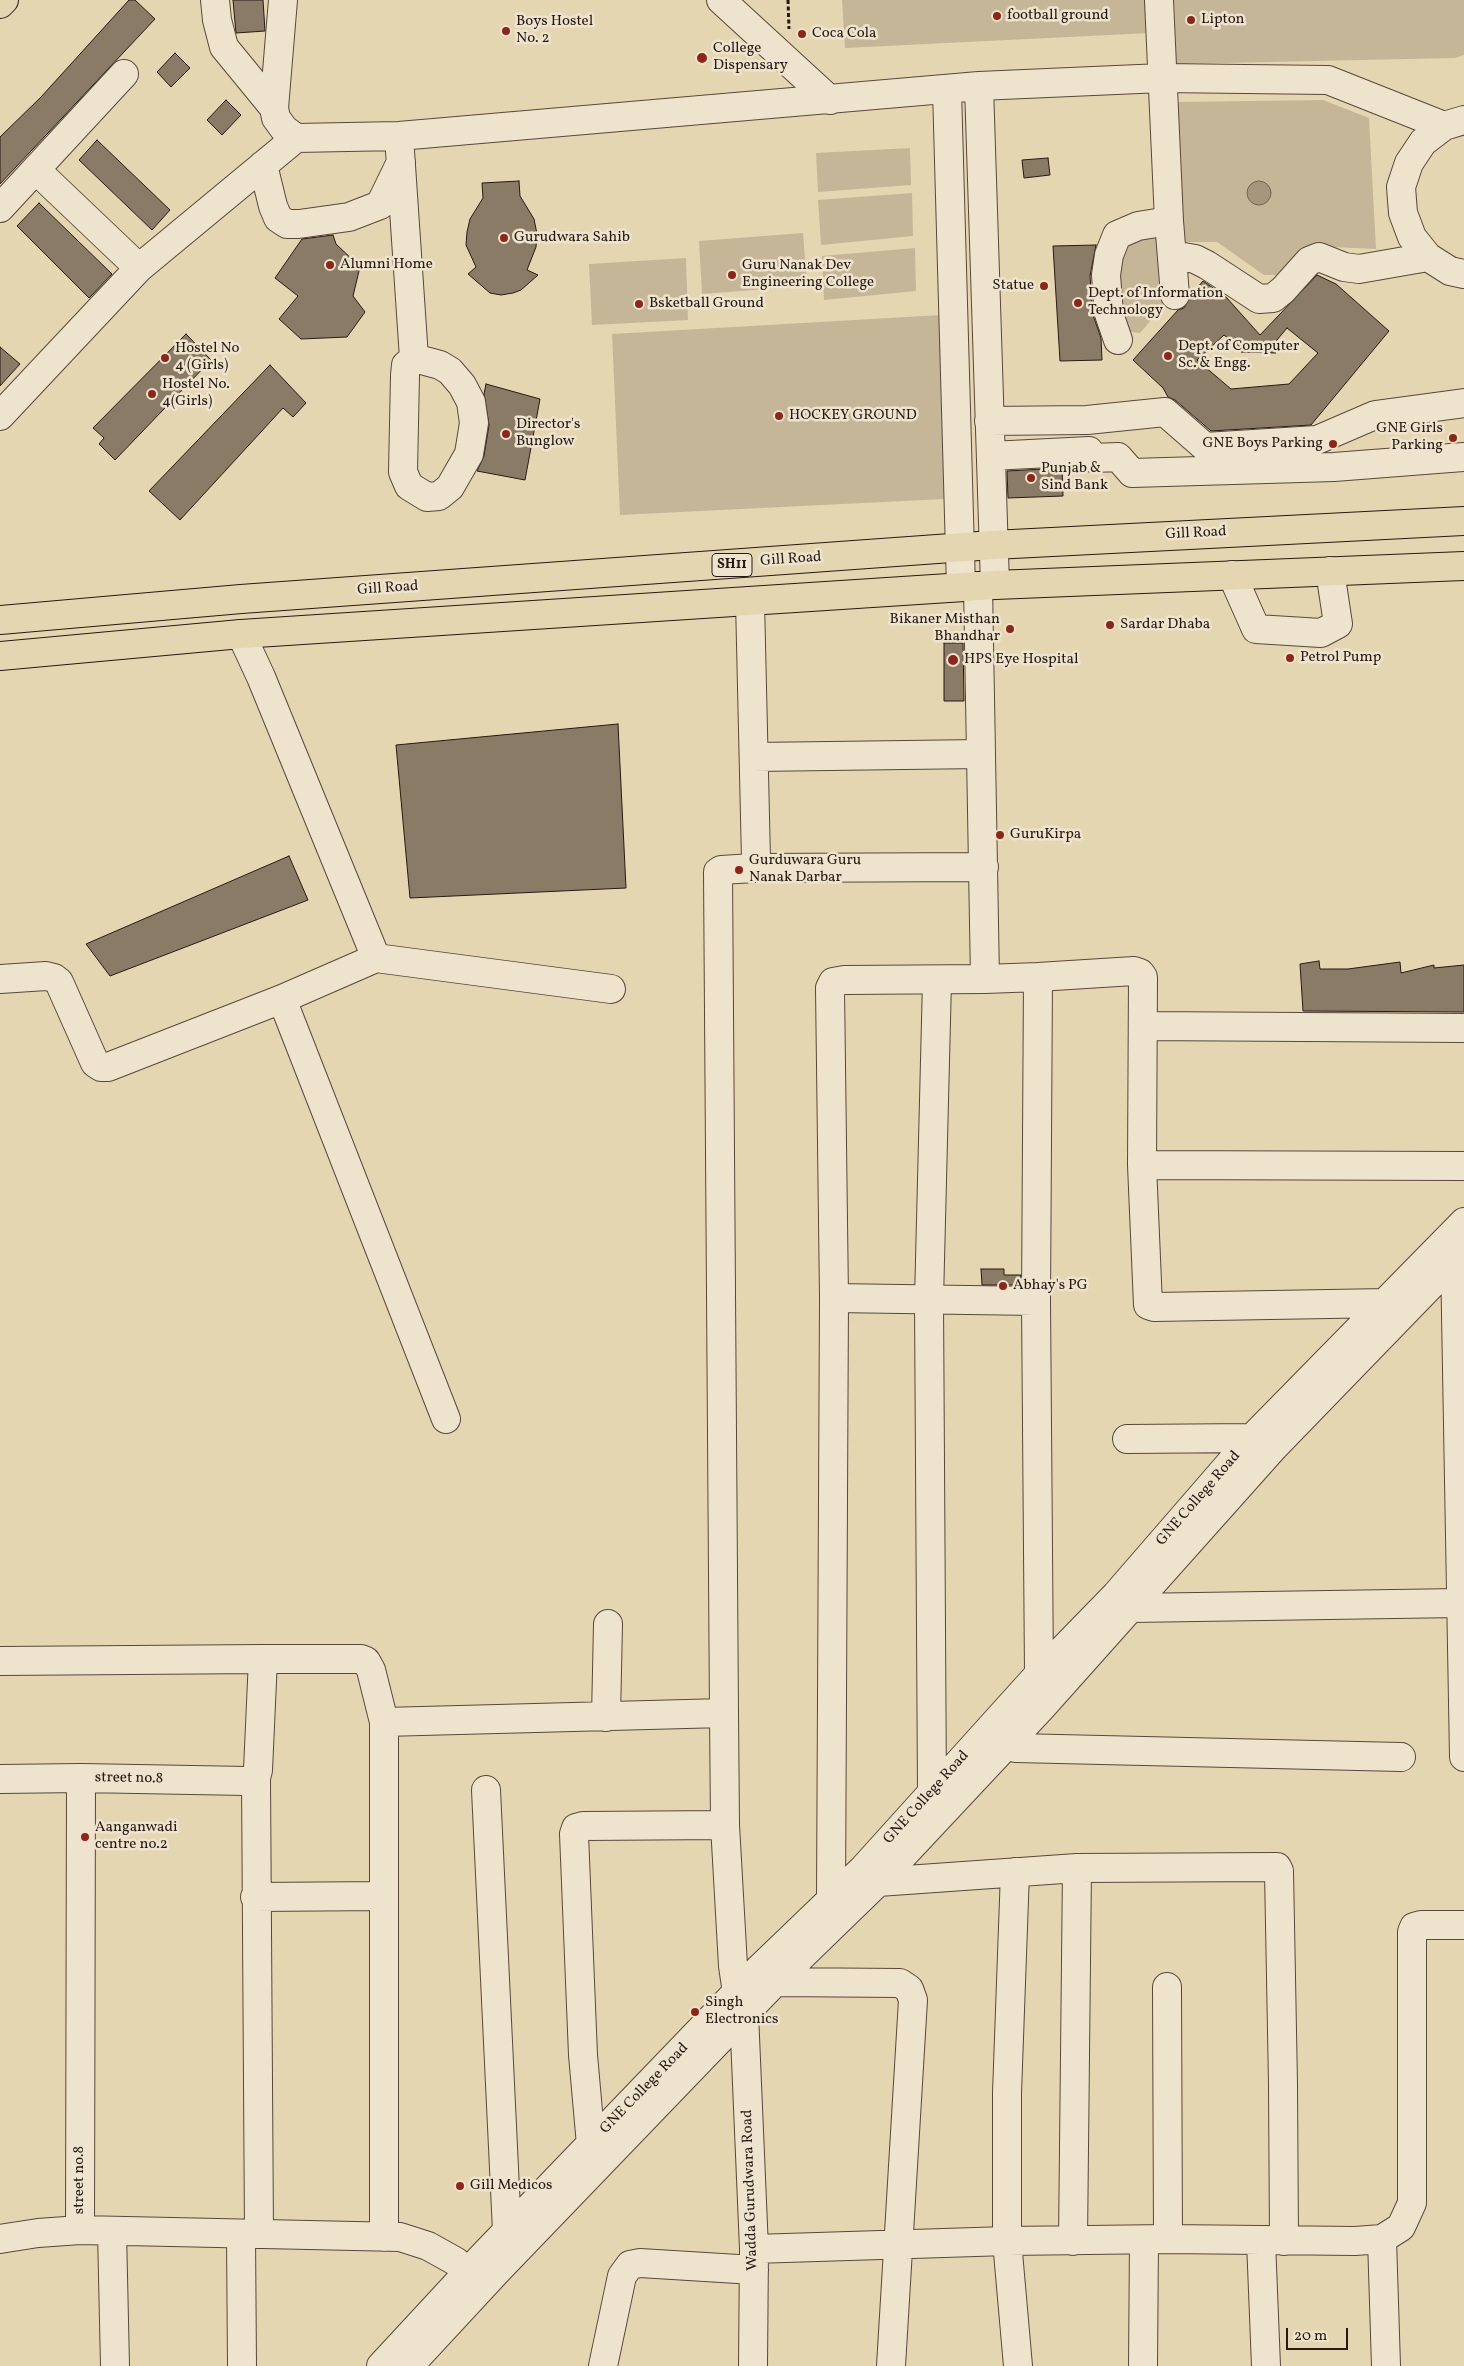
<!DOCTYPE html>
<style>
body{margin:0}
#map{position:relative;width:1464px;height:2366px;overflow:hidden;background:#e5d6b2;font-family:Vollkorn,serif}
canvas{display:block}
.scale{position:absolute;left:1286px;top:2328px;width:62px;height:22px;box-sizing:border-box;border:2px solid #281914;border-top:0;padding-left:6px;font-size:15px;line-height:18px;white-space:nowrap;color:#281914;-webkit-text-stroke:4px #eee4cd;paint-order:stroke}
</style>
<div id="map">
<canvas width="1464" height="2366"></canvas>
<div class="scale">20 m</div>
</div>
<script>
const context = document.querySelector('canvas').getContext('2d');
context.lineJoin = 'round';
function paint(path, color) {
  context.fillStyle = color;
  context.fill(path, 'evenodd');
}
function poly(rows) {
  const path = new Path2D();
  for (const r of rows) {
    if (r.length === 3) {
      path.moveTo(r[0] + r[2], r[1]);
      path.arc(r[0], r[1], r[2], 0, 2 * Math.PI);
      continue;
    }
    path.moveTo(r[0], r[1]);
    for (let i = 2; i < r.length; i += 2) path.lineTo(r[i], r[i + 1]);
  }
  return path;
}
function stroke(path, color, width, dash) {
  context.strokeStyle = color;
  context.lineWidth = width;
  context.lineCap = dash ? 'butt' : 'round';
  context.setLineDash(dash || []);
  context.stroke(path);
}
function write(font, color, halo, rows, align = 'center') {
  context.font = font + ' Vollkorn,serif';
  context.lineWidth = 5;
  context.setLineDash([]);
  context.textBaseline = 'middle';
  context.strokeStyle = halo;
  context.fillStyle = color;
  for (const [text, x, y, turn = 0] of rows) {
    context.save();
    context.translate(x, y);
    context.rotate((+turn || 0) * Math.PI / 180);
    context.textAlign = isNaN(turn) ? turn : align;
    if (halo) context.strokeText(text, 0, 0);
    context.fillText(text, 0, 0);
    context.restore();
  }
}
paint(poly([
 [842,0,1152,0,1150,33,845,48],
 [1174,0,1464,0,1464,55,1455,58,1176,64],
 [1323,100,1369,118,1376,249,1308,246,1278,275,1264,275,1217,242,1181,242,1178,102],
 [910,148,911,185,818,192,816,153],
 [912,193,913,236,821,245,818,200],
 [803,233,807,286,702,294,699,241],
 [1146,236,1161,240,1164,305,1140,333,1125,331,1118,315,1121,242],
 [915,248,916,291,824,300,822,256],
 [686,258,688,320,592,325,589,264],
 [941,315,944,499,620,515,612,334]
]), '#c5b697');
const water = poly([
 [1259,193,12]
]);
paint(water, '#a5967c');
stroke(water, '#736452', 1);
const building = poly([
 [129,0,135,0,155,19,0,184,0,137,41,97,129,0],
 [233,0,263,0,265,31,236,33,233,0],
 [175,53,190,68,171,87,157,72,175,53],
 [226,100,241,115,222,135,207,120,226,100],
 [97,140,170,210,152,230,79,160,97,140],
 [1048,158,1050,175,1024,178,1022,160,1048,158],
 [519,181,520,196,534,219,537,234,536,247,527,270,538,275,521,290,513,293,501,295,490,293,468,274,476,267,466,245,467,232,470,219,483,198,482,183,519,181],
 [39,203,112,274,89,298,17,226,39,203],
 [333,235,336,244,355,262,359,271,353,296,365,312,347,337,301,339,279,319,298,296,275,278,302,239,333,235],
 [1096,245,1090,276,1093,315,1101,338,1102,360,1060,361,1053,246,1096,245],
 [1317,275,1336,284,1389,331,1311,425,1211,431,1175,400,1168,397,1163,388,1133,360,1178,310,1184,308,1190,296,1203,281,1226,297,1260,335,1317,275],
 [1287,328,1318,353,1289,384,1231,389,1197,360,1224,335,1244,350,1241,352,1276,353,1271,347,1287,328],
 [186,334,211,360,115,460,99,444,104,438,93,428,186,334],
 [0,347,20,364,0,386,0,347],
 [270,365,306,403,293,417,283,408,180,520,149,491,270,365],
 [486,384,540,399,525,480,477,471,484,456,489,425,484,394,486,384],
 [1062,468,1063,496,1008,498,1007,471,1062,468],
 [944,643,963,643,964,701,944,701,944,643],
 [618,724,626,888,410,898,396,745,618,724],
 [289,856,308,900,110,976,86,944,289,856],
 [1319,961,1320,969,1348,969,1400,962,1401,973,1434,965,1434,968,1464,965,1464,1012,1303,1011,1300,964,1319,961],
 [981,1269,1004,1269,1004,1275,1021,1275,1020,1285,982,1285,981,1269]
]);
paint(building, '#8a7b66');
stroke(building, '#281914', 1);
const minor = poly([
 [215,0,217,20,224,47,274,108],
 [283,0,274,108,276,118,284,129,296,138,399,136,979,86,1162,78,1328,80,1444,126],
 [721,0,830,100],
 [1159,0,1169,221,1175,295],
 [979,86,995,585],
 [947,90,961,587],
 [1464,120,1444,126,1423,142,1409,163,1401,187,1403,213,1412,237,1428,257,1450,271,1464,274],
 [399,136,414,358],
 [263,165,273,206,278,218,287,224,299,224,349,217,380,205,401,162],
 [36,170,139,268],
 [0,208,124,74],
 [1172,255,1195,259,1207,265,1259,299,1273,298,1283,290,1309,261,1319,257,1344,267,1359,269,1428,257],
 [1118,340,1109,314,1106,275,1109,255,1117,235,1138,226,1169,221],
 [414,358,440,365,450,371,462,385,471,402,474,423,469,454,450,487,439,496,427,497,409,486,403,472,405,375,406,365,414,358],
 [0,416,139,268,296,138],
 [989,421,1087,420,1165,412,1205,447,1317,440,1375,415,1464,403],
 [991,456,1089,451,1093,458,1118,457,1132,473,1334,467,1464,457],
 [1232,575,1256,629,1321,633,1338,624,1330,571],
 [754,757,981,754],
 [754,868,984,867],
 [376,958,611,989],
 [1038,977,1134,971,1140,973,1143,977,1142,1165,1148,1305,1154,1307,1387,1303],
 [0,979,46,976,54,978,59,982,95,1063,101,1067,108,1067,282,999,376,958,261,677,241,634],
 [985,979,1038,977,1036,1301,1039,1674],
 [282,999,446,1419],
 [1143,1026,1464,1028],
 [1142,1165,1464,1166],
 [1455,1259,1464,1757],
 [834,1298,1036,1301],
 [1127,1439,1252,1438],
 [1131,1608,1460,1603],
 [0,1661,263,1659],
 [724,1713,725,1825,733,1966,737,1993,744,2013,754,2249,753,2366],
 [606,1717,608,1624],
 [384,1722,384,2237],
 [994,1740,1005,1746,1016,1748,1401,1757],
 [256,1778,259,2234],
 [0,1779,81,1778],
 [486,1790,507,2231],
 [932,1792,929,1300,937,981],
 [1015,1872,1007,2093,1007,2241,1018,2366],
 [878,1882,1077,1868,1277,1867,1279,1871,1283,2084,1284,2241],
 [255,1897,384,1896],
 [838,1906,831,1899,834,1298,830,988,833,982,844,980,985,979,978,586],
 [775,1982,900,1983,909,1989,913,2000,891,2366],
 [1167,1987,1168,2239],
 [591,2145,583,2055,574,1834,576,1828,583,1826,725,1825],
 [80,2230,81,1778,247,1781,256,1778,258,1770,263,1659,361,1659,366,1661,371,1670,384,1722,724,1713,718,872,721,870,754,868,756,860,750,601],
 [112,2231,115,2366],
 [241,2234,242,2366],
 [0,2239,38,2233,80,2230,400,2237,428,2246,455,2261,482,2284],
 [1382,2239,1386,2366],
 [1073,2241,1077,1868],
 [1261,2241,1266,2366],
 [754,2249,1007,2241,1168,2239,1355,2241,1382,2239,1401,2227,1412,2203,1412,1932,1414,1927,1421,1925,1464,1925],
 [381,2366,482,2257,760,1968,864,1868,1039,1674,1116,1595,1252,1438,1464,1222],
 [409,2366,497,2271,775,1982,878,1882,1042,1707,1274,1447,1464,1251],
 [603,2366,622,2276,630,2265,640,2263,754,2270],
 [1143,2366,1144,2240]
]);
const major = poly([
 [0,620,241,599,993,545,1464,521],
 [0,656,241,634,995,585,1464,566]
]);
const highway = poly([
 [0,4,4,0]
]);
stroke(minor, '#57483c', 30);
stroke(major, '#281914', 30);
stroke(highway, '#281914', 30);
stroke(poly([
 [788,0,789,29]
]), '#281914', 3, [4, 2.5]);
stroke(minor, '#eee4cd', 28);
stroke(major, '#e5d6b2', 28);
stroke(highway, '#e5d6b2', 28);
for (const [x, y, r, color] of [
 [997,16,5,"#8f2418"],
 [1191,20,5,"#8f2418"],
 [506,31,5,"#8f2418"],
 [802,34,5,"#8f2418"],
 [702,58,6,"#8f2418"],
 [504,238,5,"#8f2418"],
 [330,265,5,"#8f2418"],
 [732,275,5,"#8f2418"],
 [1044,286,5,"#8f2418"],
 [1078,303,5,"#8f2418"],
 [639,304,5,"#8f2418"],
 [1168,356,5,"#8f2418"],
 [165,358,5,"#8f2418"],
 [152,394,5,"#8f2418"],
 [779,416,5,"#8f2418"],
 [506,434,5,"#8f2418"],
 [1453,438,5,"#8f2418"],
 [1333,444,5,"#8f2418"],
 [1031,478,5,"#8f2418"],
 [1110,625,5,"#8f2418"],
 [1010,629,5,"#8f2418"],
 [1290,658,5,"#8f2418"],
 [953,660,6,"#8f2418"],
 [1000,835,5,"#8f2418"],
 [739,870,5,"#8f2418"],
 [1003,1286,5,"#8f2418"],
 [85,1837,5,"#8f2418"],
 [695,2012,5,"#8f2418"],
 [460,2186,5,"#8f2418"]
]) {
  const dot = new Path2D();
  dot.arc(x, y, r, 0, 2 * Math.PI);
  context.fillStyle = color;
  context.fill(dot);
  stroke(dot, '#eee4cd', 2);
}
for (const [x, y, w] of [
 [732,565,40]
]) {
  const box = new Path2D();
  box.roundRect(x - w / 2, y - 11.5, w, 23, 4);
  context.fillStyle = '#eee4cd';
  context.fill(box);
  stroke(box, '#281914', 1);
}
write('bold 14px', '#281914', null, [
 ["SH11",732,565]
]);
write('15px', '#281914', '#eee4cd', [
 ["football ground",1007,16],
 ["Lipton",1201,20],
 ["Boys Hostel",516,22],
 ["No. 2",516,39],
 ["Coca Cola",812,34],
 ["College",713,49],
 ["Dispensary",713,66],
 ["Gurudwara Sahib",514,238],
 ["Alumni Home",340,265],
 ["Guru Nanak Dev",742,266],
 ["Engineering College",742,283],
 ["Statue",1034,286,"right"],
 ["Dept. of Information",1088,294],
 ["Technology",1088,311],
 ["Bsketball Ground",649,304],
 ["Dept. of Computer",1178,347],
 ["Sc. & Engg.",1178,364],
 ["Hostel No",175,349],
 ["4 (Girls)",175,366],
 ["Hostel No.",162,385],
 ["4(Girls)",162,402],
 ["HOCKEY GROUND",789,416],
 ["Director's",516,425],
 ["Bunglow",516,442],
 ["GNE Girls",1443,429,"right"],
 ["Parking",1443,446,"right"],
 ["GNE Boys Parking",1323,444,"right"],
 ["Punjab &",1041,469],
 ["Sind Bank",1041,486],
 ["Bikaner Misthan",1000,620,"right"],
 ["Bhandhar",1000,637,"right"],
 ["Sardar Dhaba",1120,625],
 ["Petrol Pump",1300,658],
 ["HPS Eye Hospital",964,660],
 ["GuruKirpa",1010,835],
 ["Gurduwara Guru",749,861],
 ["Nanak Darbar",749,878],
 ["Abhay's PG",1013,1286],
 ["Aanganwadi",95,1828],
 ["centre no.2",95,1845],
 ["Singh",705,2003],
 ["Electronics",705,2020],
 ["Gill Medicos",470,2186]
], 'left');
write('15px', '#281914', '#eee4cd', [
 ["Gill Road",1196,534,-3],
 ["Gill Road",791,560,-4],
 ["Gill Road",388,589,-4],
 ["GNE College Road",1199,1499,-49],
 ["street no.8",129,1779,1],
 ["GNE College Road",927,1798,-48],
 ["GNE College Road",645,2089,-46],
 ["street no.8",80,2180,-90],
 ["Wadda Gurudwara Road",751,2190,-92]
]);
</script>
